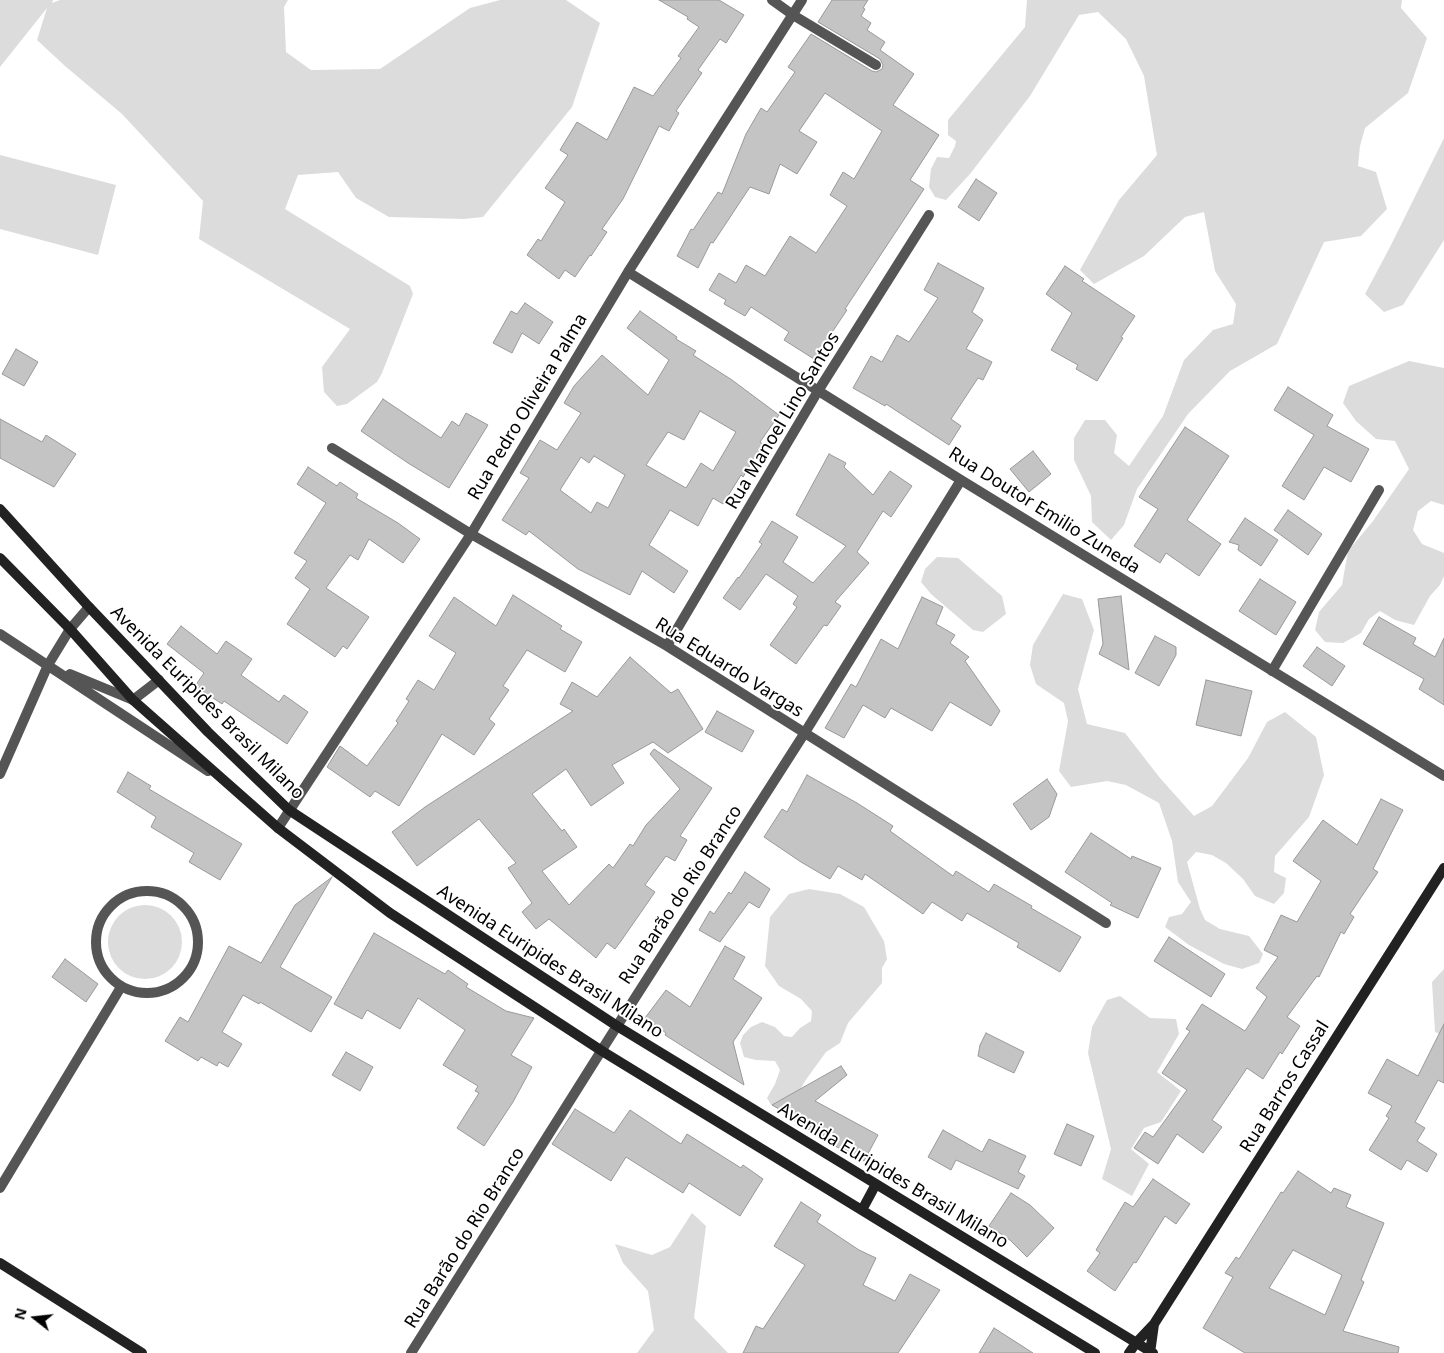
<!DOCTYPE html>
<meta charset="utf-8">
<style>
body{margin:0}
#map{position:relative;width:1444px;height:1353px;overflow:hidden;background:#fff;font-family:"Noto Sans",sans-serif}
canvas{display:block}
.north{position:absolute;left:10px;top:1293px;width:50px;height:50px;-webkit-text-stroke:4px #fff;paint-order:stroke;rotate:286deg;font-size:14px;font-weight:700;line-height:20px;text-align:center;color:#000}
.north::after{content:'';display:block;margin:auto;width:18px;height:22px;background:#000;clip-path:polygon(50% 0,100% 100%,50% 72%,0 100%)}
</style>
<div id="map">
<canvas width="1444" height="1353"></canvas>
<div class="north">N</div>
</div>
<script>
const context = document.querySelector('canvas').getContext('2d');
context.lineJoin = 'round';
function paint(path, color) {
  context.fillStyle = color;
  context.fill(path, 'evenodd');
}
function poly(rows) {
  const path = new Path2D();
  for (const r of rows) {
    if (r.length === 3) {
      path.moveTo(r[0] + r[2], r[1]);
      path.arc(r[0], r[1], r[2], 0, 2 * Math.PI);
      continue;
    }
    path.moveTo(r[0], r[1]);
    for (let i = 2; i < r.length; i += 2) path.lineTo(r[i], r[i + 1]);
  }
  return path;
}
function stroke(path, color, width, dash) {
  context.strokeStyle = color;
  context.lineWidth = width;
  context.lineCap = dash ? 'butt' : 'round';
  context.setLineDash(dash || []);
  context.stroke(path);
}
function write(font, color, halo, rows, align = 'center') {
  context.font = font + ' "Noto Sans",sans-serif';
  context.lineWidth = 4;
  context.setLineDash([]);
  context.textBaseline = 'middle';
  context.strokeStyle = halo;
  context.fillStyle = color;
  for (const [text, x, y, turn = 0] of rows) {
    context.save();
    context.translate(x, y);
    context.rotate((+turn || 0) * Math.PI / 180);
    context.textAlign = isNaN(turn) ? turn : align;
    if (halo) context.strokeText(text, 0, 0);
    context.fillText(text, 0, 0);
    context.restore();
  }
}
paint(poly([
 [0,0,53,0,52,3,60,0,288,0,284,7,286,52,311,70,380,69,470,8,500,0,566,0,600,23,572,107,483,217,464,219,389,217,356,198,338,172,298,175,285,209,410,286,413,294,382,373,377,382,347,404,337,406,324,392,322,367,350,329,199,239,203,201,122,114,65,66,37,40,47,8,0,67],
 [1027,0,1402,0,1401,8,1427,38,1408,93,1365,128,1360,146,1358,166,1376,172,1387,209,1361,236,1324,242,1277,344,1230,371,1188,414,1137,489,1124,525,1111,540,1092,522,1091,496,1074,460,1074,438,1085,420,1105,420,1117,435,1114,453,1129,466,1163,416,1184,360,1213,330,1233,324,1236,304,1215,271,1204,212,1185,217,1144,256,1094,284,1080,270,1119,200,1157,155,1144,76,1126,39,1098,12,1079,15,1030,96,970,174,946,200,935,197,929,187,931,169,937,157,949,158,955,146,956,141,948,135,948,120,1025,27],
 [1444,138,1444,240,1403,305,1384,312,1365,294,1390,247],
 [0,155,116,185,98,255,0,229],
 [1409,361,1444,368,1444,505,1431,501,1418,511,1413,530,1422,544,1444,553,1444,576,1440,585,1430,596,1414,625,1395,620,1380,611,1369,619,1361,633,1343,643,1325,642,1315,630,1319,612,1342,585,1348,551,1373,521,1409,469,1395,441,1376,439,1356,421,1343,403,1349,386],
 [937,557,958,558,1002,596,1006,614,983,632,973,630,931,594,921,582,925,569],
 [1063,594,1082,599,1094,630,1078,689,1087,724,1125,733,1160,778,1194,816,1212,806,1248,758,1267,722,1285,712,1316,737,1324,775,1309,817,1275,856,1274,872,1286,878,1284,893,1274,904,1255,896,1243,879,1226,863,1212,855,1196,852,1187,862,1200,909,1205,920,1220,929,1249,936,1263,954,1259,963,1242,969,1224,964,1189,945,1165,927,1169,917,1182,914,1191,902,1178,882,1172,841,1159,803,1126,785,1107,781,1071,787,1059,771,1068,721,1064,703,1036,684,1030,665,1033,645],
 [809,889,840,894,864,907,884,941,887,959,882,968,882,983,848,1023,840,1043,826,1052,805,1081,791,1106,777,1108,771,1105,767,1098,775,1084,780,1070,775,1061,756,1060,744,1057,740,1043,743,1035,751,1027,762,1022,775,1027,784,1036,792,1037,800,1028,811,1021,812,1011,801,999,779,986,765,966,770,917,789,894],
 [145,942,37],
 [1444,969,1444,1035,1435,1032,1432,982],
 [1120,996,1150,1018,1176,1019,1179,1034,1157,1072,1181,1091,1161,1122,1144,1128,1131,1149,1149,1164,1132,1196,1102,1179,1111,1149,1088,1053,1092,1027,1107,1000],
 [692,1213,706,1226,694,1318,728,1353,637,1353,654,1330,648,1291,623,1263,615,1244,652,1255,670,1247]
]), '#dcdcdc');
const building = poly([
 [659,0,719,0,744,15,726,43,720,39,698,70,702,73,676,111,679,113,669,131,659,126,623,199,602,229,607,232,591,256,590,255,575,277,565,270,559,279,527,255,538,239,541,241,565,202,545,188,568,155,560,150,577,122,607,140,634,87,653,96,681,58,678,56,699,27,687,19,688,17,659,0],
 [832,0,868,0,863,8,865,9,861,16,871,23,867,30,885,42,880,50,914,74,893,105,939,135,910,180,924,189,845,309,847,310,814,359,784,340,789,332,751,307,745,316,724,304,726,300,709,290,719,273,736,283,746,265,765,276,790,236,816,253,847,206,830,195,843,172,854,179,882,131,825,93,799,131,817,142,797,174,780,164,769,194,750,187,713,243,711,242,698,268,677,256,691,229,693,230,718,192,722,194,746,134,761,108,767,112,795,72,788,67,811,34,872,71,876,72,882,69,883,65,880,59,818,22,832,0],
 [976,179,997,193,979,221,958,207,976,179],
 [938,263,984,288,972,312,983,320,966,349,992,362,983,380,978,378,951,419,961,426,949,445,886,404,885,406,853,388,871,356,882,362,897,335,909,342,938,298,924,290,938,263],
 [1065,266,1084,279,1082,281,1135,316,1121,337,1123,338,1097,381,1076,369,1078,365,1051,350,1072,313,1046,294,1065,266],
 [525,303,553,322,539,344,522,333,512,353,493,343,511,311,517,314,525,303],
 [640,311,677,337,676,339,696,351,693,355,732,380,779,415,760,442,763,444,743,477,741,475,723,504,713,498,698,526,670,510,649,545,688,571,674,593,642,571,630,595,578,569,529,531,526,535,502,520,529,478,520,473,540,440,557,450,581,413,564,403,574,386,602,355,648,395,669,360,627,328,640,311],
 [700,411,736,432,713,471,701,463,686,488,646,465,668,432,684,440,700,411],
 [594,456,625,475,608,508,597,502,591,513,560,490,581,457,589,463,594,456],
 [16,349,38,362,24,386,2,374,16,349],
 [1288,387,1333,415,1327,426,1369,449,1351,482,1324,467,1304,500,1282,486,1314,435,1274,410,1288,387],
 [383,399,441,438,452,421,459,426,466,413,488,425,449,488,408,463,361,431,383,399],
 [0,419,42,442,46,435,76,454,54,487,0,458,0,419],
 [1185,427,1229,456,1187,520,1221,544,1199,576,1166,553,1160,563,1134,546,1158,509,1139,497,1185,427],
 [1033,451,1051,474,1029,492,1010,469,1033,451],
 [829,454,846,463,844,467,873,495,890,471,912,486,891,517,883,511,857,552,869,563,835,602,841,606,827,626,824,625,796,664,770,645,797,607,793,604,798,596,766,574,740,610,723,598,738,577,739,578,762,544,759,542,772,521,798,537,783,562,813,583,846,546,796,515,829,454],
 [308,467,337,486,340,482,358,494,356,498,398,523,420,539,403,563,369,539,358,560,350,555,326,588,369,617,347,649,343,646,335,657,287,624,310,589,295,578,307,561,294,553,326,503,297,484,308,467],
 [1288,510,1322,534,1308,555,1274,530,1288,510],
 [1245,518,1278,540,1261,566,1238,550,1239,545,1229,542,1245,518],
 [1260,579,1296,602,1276,635,1239,611,1260,579],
 [513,595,562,626,560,629,582,642,565,672,527,650,503,686,509,690,489,719,495,724,474,755,442,734,399,806,375,791,370,797,327,767,340,746,367,766,398,723,396,721,409,701,406,699,418,680,434,690,456,653,429,636,454,597,496,626,513,595],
 [1121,596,1129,670,1099,654,1103,644,1098,599,1121,596],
 [922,597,943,607,936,624,955,635,950,643,969,657,965,661,1000,711,991,726,950,702,932,731,891,708,885,718,863,705,844,738,825,728,851,684,856,687,881,639,898,649,922,597],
 [1379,617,1416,638,1413,644,1435,657,1444,638,1444,705,1419,689,1424,679,1363,644,1379,617],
 [181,626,217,654,226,641,252,659,241,675,279,702,284,695,308,712,287,744,224,701,222,704,195,686,204,673,167,644,181,626],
 [1155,636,1176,647,1176,655,1159,686,1135,673,1155,636],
 [1317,647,1345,666,1332,686,1303,666,1317,647],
 [630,657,671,693,678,689,703,729,668,753,653,742,612,765,624,783,591,806,566,769,532,794,562,831,564,829,577,847,542,871,569,905,609,864,613,868,630,844,633,846,646,825,680,789,650,754,654,749,712,788,680,836,687,840,675,861,666,856,645,885,655,892,621,941,615,949,607,943,596,958,549,919,536,929,522,912,532,903,508,868,516,863,479,819,417,866,392,832,425,807,573,711,560,704,572,682,597,697,630,657],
 [1206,680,1252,691,1241,736,1196,725,1206,680],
 [717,711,754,731,742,752,705,732,717,711],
 [128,772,151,786,149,789,242,844,220,880,189,862,194,853,151,827,156,817,117,792,128,772],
 [807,775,857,803,893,826,890,831,953,876,956,871,989,892,994,884,1032,906,1031,908,1081,937,1060,972,1017,947,1019,943,967,913,962,921,932,902,923,914,865,874,862,880,838,866,830,879,801,862,764,837,782,809,787,812,807,775],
 [1047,779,1057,794,1049,817,1031,830,1013,804,1047,779],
 [1381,799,1403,810,1373,869,1378,872,1350,914,1354,917,1344,934,1341,932,1319,977,1317,976,1287,1017,1300,1026,1282,1054,1280,1052,1263,1079,1247,1068,1212,1120,1222,1127,1203,1153,1177,1134,1158,1164,1134,1148,1145,1132,1153,1137,1187,1090,1162,1073,1190,1031,1186,1029,1202,1004,1245,1031,1267,997,1256,988,1278,957,1264,950,1281,915,1297,922,1321,881,1293,861,1323,820,1357,845,1381,799],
 [1091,833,1131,859,1132,856,1161,868,1138,918,1110,905,1112,903,1065,872,1091,833],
 [745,872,770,889,759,908,749,902,720,942,699,930,710,911,714,914,729,892,731,894,745,872],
 [332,877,280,967,332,997,311,1032,260,1002,259,1004,243,995,222,1032,242,1044,228,1067,219,1062,217,1066,201,1057,198,1061,165,1041,180,1017,188,1022,229,946,261,963,295,905,332,877],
 [374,933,445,974,448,970,468,984,466,987,506,1011,534,1018,511,1055,532,1067,513,1102,484,1146,457,1128,479,1093,475,1091,478,1086,443,1065,465,1030,418,998,400,1029,367,1010,362,1019,334,1004,374,933],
 [1169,937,1225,974,1211,997,1154,961,1169,937],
 [725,946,745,957,733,979,762,998,733,1042,744,1085,665,1035,666,1033,645,1018,666,990,690,1007,725,946],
 [65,959,98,984,86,1002,52,977,65,959],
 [1444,1024,1444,1083,1438,1080,1415,1122,1425,1128,1417,1141,1437,1154,1427,1172,1407,1160,1401,1170,1369,1150,1389,1118,1386,1116,1392,1106,1368,1093,1387,1059,1418,1076,1444,1024],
 [986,1033,1024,1052,1014,1073,978,1056,980,1045,986,1033],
 [346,1052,373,1067,360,1091,332,1075,346,1052],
 [841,1066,847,1075,815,1101,878,1135,864,1161,833,1145,787,1116,788,1114,772,1105,841,1066],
 [575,1109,614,1133,630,1110,681,1144,687,1134,741,1168,743,1165,763,1179,740,1216,689,1183,683,1193,626,1157,611,1181,552,1144,575,1109],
 [1067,1124,1094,1136,1081,1166,1054,1154,1067,1124],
 [943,1130,982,1152,989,1139,1026,1156,1018,1172,1025,1176,1018,1189,956,1160,951,1170,928,1157,943,1130],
 [1298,1171,1331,1193,1334,1188,1351,1195,1346,1207,1384,1223,1361,1280,1364,1282,1343,1331,1399,1347,1398,1353,1245,1353,1203,1328,1233,1277,1225,1273,1236,1257,1239,1259,1281,1192,1283,1193,1298,1171],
 [1293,1250,1342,1275,1325,1315,1269,1288,1293,1250],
 [1153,1179,1190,1204,1176,1224,1165,1216,1136,1263,1134,1262,1115,1291,1087,1271,1100,1253,1096,1250,1125,1202,1133,1207,1153,1179],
 [1011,1193,1030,1205,1054,1228,1027,1257,1010,1240,989,1226,1011,1193],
 [801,1202,821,1215,817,1222,859,1250,876,1258,863,1285,895,1301,910,1274,940,1290,898,1353,743,1353,756,1326,763,1329,805,1265,774,1246,801,1202],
 [994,1328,1033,1353,979,1353,994,1328]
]);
paint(building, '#c4c4c4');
stroke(building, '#999', 1);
stroke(poly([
 [772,0,793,15,876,65],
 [1272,671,1379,490]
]), '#555', 10);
stroke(poly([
 [628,272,961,480,1444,776],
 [332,448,471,534,667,646,1106,923],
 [0,634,208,771],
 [667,646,818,391,929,215],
 [70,674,133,700,159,680],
 [0,774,48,665,70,629,89,607],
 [278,828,471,534,628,272,802,0],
 [147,942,51],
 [0,1188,121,987],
 [411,1353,610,1037,804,734,961,480]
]), '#555', 10);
stroke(poly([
 [0,509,89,607,208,732,289,810,617,1026,1153,1353],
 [0,558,70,629,133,700,278,828,390,913,602,1051,1095,1353],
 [862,1210,876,1184],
 [0,1263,142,1353],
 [1129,1353,1136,1343,1154,1324,1444,868],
 [1150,1353,1154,1324]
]), '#222', 10);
write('18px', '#000', '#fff', [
 ["Rua Pedro Oliveira Palma",528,407,-59],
 ["Rua Manoel Lino Santos",783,421,-59],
 ["Rua Doutor Emilio Zuneda",1044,511,32],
 ["Rua Eduardo Vargas",729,668,32],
 ["Avenida Euripides Brasil Milano",207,703,45],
 ["Rua Barão do Rio Branco",681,895,-57],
 ["Avenida Euripides Brasil Milano",550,962,33],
 ["Rua Barros Cassal",1285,1087,-58],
 ["Avenida Euripides Brasil Milano",893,1176,31],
 ["Rua Barão do Rio Branco",465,1238,-58]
]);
</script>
